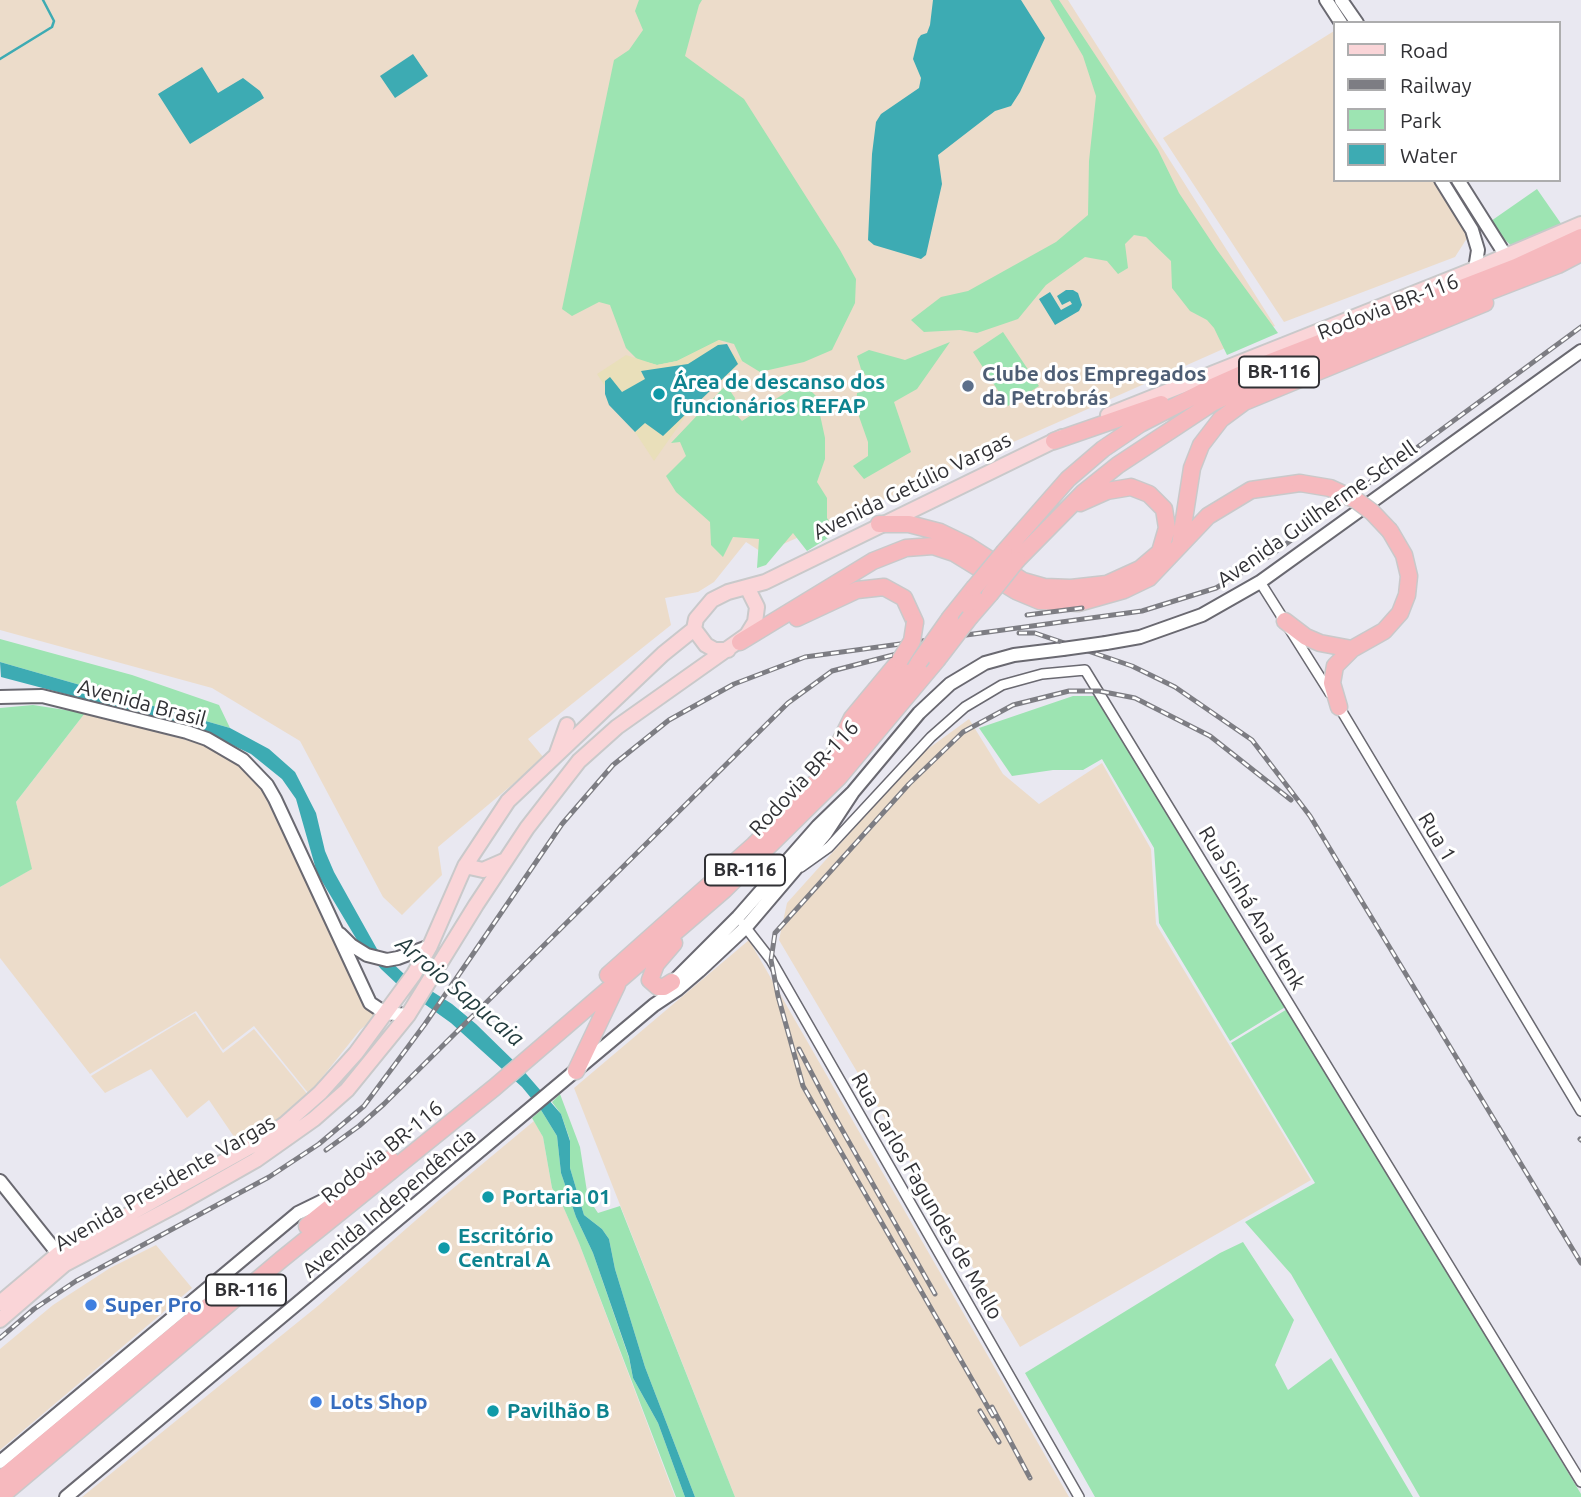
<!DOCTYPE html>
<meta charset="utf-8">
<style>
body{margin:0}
#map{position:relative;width:1581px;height:1497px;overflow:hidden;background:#e9e8f1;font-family:Ubuntu,sans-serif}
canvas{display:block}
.legend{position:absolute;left:1333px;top:21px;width:228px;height:161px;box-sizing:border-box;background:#fff;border:2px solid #adadae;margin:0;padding:9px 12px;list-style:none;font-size:21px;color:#313135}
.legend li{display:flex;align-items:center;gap:14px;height:35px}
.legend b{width:35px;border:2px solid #adadae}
</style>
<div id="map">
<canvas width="1581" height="1497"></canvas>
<ul class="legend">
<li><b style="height:9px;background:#fad5d8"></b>Road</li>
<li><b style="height:9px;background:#7d7d83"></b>Railway</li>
<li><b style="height:19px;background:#9de4b2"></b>Park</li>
<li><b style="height:19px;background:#3dabb3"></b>Water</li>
</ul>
</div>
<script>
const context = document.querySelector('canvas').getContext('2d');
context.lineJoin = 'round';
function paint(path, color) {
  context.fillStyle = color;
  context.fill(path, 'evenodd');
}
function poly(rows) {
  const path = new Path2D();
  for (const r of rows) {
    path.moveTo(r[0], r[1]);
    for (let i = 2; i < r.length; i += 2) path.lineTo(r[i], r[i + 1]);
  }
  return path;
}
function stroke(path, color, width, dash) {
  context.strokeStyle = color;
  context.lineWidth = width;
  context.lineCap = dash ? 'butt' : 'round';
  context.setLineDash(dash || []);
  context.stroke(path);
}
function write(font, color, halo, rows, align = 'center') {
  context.font = font + ' Ubuntu,sans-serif';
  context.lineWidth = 6;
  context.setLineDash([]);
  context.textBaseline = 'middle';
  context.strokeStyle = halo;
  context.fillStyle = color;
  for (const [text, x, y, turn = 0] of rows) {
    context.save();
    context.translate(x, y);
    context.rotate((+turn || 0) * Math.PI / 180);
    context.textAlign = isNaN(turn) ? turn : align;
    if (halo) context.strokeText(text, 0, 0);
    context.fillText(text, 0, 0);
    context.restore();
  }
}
paint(poly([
 [0,0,1068,0,1275,326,763,553,746,542,714,582,698,592,665,598,671,625,528,739,544,758,438,847,442,875,402,915,383,897,300,741,212,688,0,630],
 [1334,31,1334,180,1434,180,1469,235,1455,257,1284,322,1163,138],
 [85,713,205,745,231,757,258,782,344,962,374,1014,374,1018,360,1030,309,1094,254,1026,223,1050,196,1011,90,1074,0,958,0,887,31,869,16,802],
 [969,719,1003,774,1039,804,1102,763,1151,849,1156,924,1311,1180,1020,1347,779,940,787,903,921,754],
 [749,940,1069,1497,735,1497,574,1088],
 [195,1013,223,1053,254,1029,308,1095,276,1123,241,1147,209,1100,187,1118,151,1069,105,1093,91,1076],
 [534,1121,543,1137,552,1188,562,1204,579,1243,675,1497,82,1497,319,1305,439,1200],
 [156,1245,192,1288,0,1450,0,1349,53,1305,110,1268]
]), '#ecdcca');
paint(poly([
 [639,0,702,0,699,5,685,56,744,99,840,250,856,279,855,303,832,350,804,362,760,372,742,361,734,344,719,340,677,361,657,365,638,360,626,348,610,305,599,302,572,316,562,309,614,60,629,50,643,30,635,11],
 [1050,0,1059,0,1158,150,1179,193,1217,250,1278,333,1227,355,1214,328,1207,320,1190,311,1172,288,1171,261,1146,237,1134,235,1125,244,1128,268,1118,274,1107,261,1085,257,1046,285,1018,319,977,333,960,330,924,332,911,320,941,297,968,291,1056,242,1088,215,1089,161,1096,96,1083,56],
 [1537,189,1562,225,1514,248,1498,234,1491,221],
 [1003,332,1039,386,1008,406,973,352],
 [950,342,917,389,894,402,911,452,864,479,853,466,868,456,868,442,856,408,857,393,875,388,861,369,857,356,869,350,905,360],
 [802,382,816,396,825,438,825,459,817,482,827,498,827,518,836,533,807,551,793,533,766,565,757,568,759,539,733,537,723,557,711,545,710,522,676,492,666,476,686,456,680,442,671,443,726,385,735,398,733,411,742,421],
 [0,639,132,675,219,705,230,728,0,662],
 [1073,696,1097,696,1287,1006,1230,1041,1159,923,1154,848,1102,759,1083,770,1053,770,1012,776,979,728],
 [33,705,85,713,16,802,32,869,0,887,0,708],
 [1289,1008,1581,1494,1581,1497,1420,1497,1291,1274,1245,1222,1315,1183,1231,1043],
 [560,1094,580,1147,588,1198,598,1213,620,1206,735,1497,695,1497,645,1367,615,1269,609,1239,602,1229,584,1215,570,1168,570,1140,561,1114,552,1102],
 [541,1110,557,1136,561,1173,576,1217,593,1253,629,1358,633,1378,658,1423,685,1497,676,1497,579,1243,562,1204,552,1188,543,1137,532,1118],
 [1243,1242,1294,1320,1275,1365,1288,1390,1331,1358,1413,1497,1095,1497,1025,1373,1220,1253]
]), '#9de4b2');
paint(poly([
 [719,340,742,361,689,411,654,461,597,374,626,355,657,365,677,361]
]), '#e9dfba');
paint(poly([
 [933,0,1021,0,1045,38,1020,92,1011,106,995,111,938,155,942,184,926,255,921,259,874,245,868,240,872,154,876,122,881,114,919,88,921,78,913,59,918,39,921,35,927,33,930,25],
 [413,54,428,76,395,98,380,76],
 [202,67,218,93,243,78,260,91,264,98,190,144,158,94],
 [1066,290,1073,290,1078,293,1082,305,1079,311,1055,325,1039,299,1050,292,1061,310,1072,304,1070,301,1062,305,1057,296],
 [727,344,738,364,663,436,645,423,635,432,609,405,605,394,605,381,610,377,622,392,645,379,641,371,688,364,718,345],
 [0,662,230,728,269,749,295,772,316,813,325,851,334,872,377,949,403,973,452,1004,476,1024,521,1068,561,1114,570,1141,570,1168,584,1215,602,1229,609,1239,615,1269,645,1367,695,1497,685,1497,658,1423,633,1378,629,1357,593,1253,576,1217,561,1173,557,1136,541,1110,522,1087,451,1023,398,985,381,969,357,940,317,873,296,799,282,779,251,754,198,729,1,677]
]), '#3dabb3');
stroke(poly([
 [0,59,52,27,54,21,43,0]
]), '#3dabb3', 2.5);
const minor = poly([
 [1260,582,1330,693],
 [1338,705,1581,1111],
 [801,867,829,847,931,737,965,707,1002,685,1042,674,1085,670,1581,1482],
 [743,924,771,960,1079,1497]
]);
const secondary = poly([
 [1326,0,1341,23],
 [1341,0,1357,23],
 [1441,180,1472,230,1478,250,1475,269],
 [1458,180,1506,256],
 [1106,643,1140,637,1202,615,1260,582,1581,351],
 [0,697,42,696,187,732,207,739,243,760,267,785,275,799,370,1003,385,1013,408,1015],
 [340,934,351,945,367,955,387,960,398,958,430,946],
 [668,987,738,917,818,826,853,792,919,713,950,684,985,663,1014,655,1063,649],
 [0,1181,63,1260],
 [0,1462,298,1213,343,1191],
 [66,1497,654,1005,678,989,699,971,746,927,826,833,853,792]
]);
const primary = poly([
 [1108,415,1475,269,1581,224],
 [694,629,706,645,715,650,728,650],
 [557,753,567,725],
 [465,866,483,870,506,860],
 [0,1303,58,1254,257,1143,285,1124,320,1093,356,1053,414,974,430,946,465,866,508,801,663,654,694,629,696,619,712,600,728,592,765,582,1062,437],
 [0,1320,65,1264,182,1202,256,1160,314,1119,347,1090,408,1015,476,905,527,828,579,761,617,727,747,635,755,622,757,607,747,587]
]);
const motorway = poly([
 [1054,441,1161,404],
 [879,524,909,524,940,532,967,545,1023,581,1044,587,1071,588,1107,584,1140,569,1160,552,1167,528,1164,509,1149,494,1131,487,1107,491,1080,503],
 [1180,545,1192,468,1201,445,1221,419,1244,402,1485,303],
 [1004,552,1068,479,1103,449,1140,424,1210,388,1255,368,1516,267,1581,237],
 [1017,560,1083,493,1118,465,1212,403,1260,380,1558,265,1581,253],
 [970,617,990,594],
 [797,618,857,590,884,587,904,598,915,622],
 [950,618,974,588],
 [1285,621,1306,637,1320,643,1352,649,1384,631,1400,613,1407,595,1409,576,1404,555,1390,531],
 [740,642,873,561,906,548,933,546,954,553,1016,591,1040,601,1078,603,1124,590,1149,578,1208,516,1251,490,1300,483],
 [1339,707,1332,683,1335,666,1352,649],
 [834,754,852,718,900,660],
 [608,975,754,845,826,772,919,662],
 [672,982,664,987,658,987,650,980,656,964,674,943],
 [576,1071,617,985],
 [307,1226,390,1159],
 [0,1480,227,1291],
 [0,1497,282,1259,495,1087,724,890,839,777,937,660]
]);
stroke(minor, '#6a6971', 12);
stroke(secondary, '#6a6971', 16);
stroke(primary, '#c9c9ca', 18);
stroke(motorway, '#c9c9ca', 19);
stroke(minor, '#fff', 9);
stroke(secondary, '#fff', 12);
stroke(primary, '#fad5d8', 14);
stroke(motorway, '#f6b9be', 16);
const rail = poly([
 [1027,615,1082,608],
 [1019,633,1035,633,1132,666,1175,687,1252,740,1310,816,1581,1263],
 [799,1049,832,1112,935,1294],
 [1580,1139,1581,1140],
 [326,1150,359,1126,384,1104,788,703,832,671,912,650],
 [0,1338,34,1309,76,1281,269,1177,319,1144,364,1106,425,1024,562,824,613,765,669,720,734,684,805,657,1142,611,1216,588,1271,555,1581,327],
 [992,1407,1030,1478],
 [980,1411,999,1442],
 [993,1416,803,1086,778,996,771,960,775,933,909,784,963,732,1013,705,1069,691,1099,691,1135,698,1210,736,1291,800]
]);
stroke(rail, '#7d7d83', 5);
stroke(rail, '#fff', 2.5, [8]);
const secondaryBridge = poly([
 [1063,649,1106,643]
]);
const motorwayBridge = poly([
 [1300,483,1330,488,1356,500,1372,512,1390,531],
 [974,588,1004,552],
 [990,594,1017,560],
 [900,660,912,641,915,622],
 [937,660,970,617],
 [919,662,950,618]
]);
stroke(secondaryBridge, '#6a6971', 16, []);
stroke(motorwayBridge, '#c9c9ca', 19, []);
stroke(secondaryBridge, '#fff', 12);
stroke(motorwayBridge, '#f6b9be', 16);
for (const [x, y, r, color] of [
 [968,386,7,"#5c6f8a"],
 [659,394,7,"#0f9aa8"],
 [488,1197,7,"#0f9aa8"],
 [444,1248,7,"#0f9aa8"],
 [91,1305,7,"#3f7fe0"],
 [316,1402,7,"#3f7fe0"],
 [493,1411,7,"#0f9aa8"]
]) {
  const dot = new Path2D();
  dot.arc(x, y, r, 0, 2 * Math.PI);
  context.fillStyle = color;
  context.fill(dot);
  stroke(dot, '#fff', 2.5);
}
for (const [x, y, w] of [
 [1279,372,80],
 [745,870,80],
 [246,1290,80]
]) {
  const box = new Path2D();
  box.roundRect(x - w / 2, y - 15.5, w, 31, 5);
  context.fillStyle = '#fff';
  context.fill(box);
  stroke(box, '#313135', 2);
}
write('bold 19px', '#313135', null, [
 ["BR-116",1279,372],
 ["BR-116",745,870],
 ["BR-116",246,1290]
]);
write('21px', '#313135', '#fff', [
 ["Rodovia BR-116",1388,307,-21],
 ["Avenida Getúlio Vargas",912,486,-26],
 ["Avenida Guilherme Schell",1317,514,-35],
 ["Avenida Brasil",142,703,15],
 ["Rodovia BR-116",804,778,-47],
 ["Rua 1",1437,837,59],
 ["Rua Sinhá Ana Henk",1252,908,59],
 ["Rodovia BR-116",382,1152,-39],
 ["Avenida Presidente Vargas",165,1183,-30],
 ["Rua Carlos Fagundes de Mello",927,1196,60],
 ["Avenida Independência",389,1203,-40]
]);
write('bold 21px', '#4e5e75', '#fff', [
 ["Clube dos Empregados",982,374],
 ["da Petrobrás",982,398]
], 'left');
write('bold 21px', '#0d838f', '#fff', [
 ["Área de descanso dos",673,382],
 ["funcionários REFAP",673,406],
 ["Portaria 01",502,1197],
 ["Escritório",458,1236],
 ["Central A",458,1260],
 ["Pavilhão B",507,1411]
], 'left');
write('bold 21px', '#366cbe', '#fff', [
 ["Super Pro",105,1305],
 ["Lots Shop",330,1402]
], 'left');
write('italic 23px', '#243d3f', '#fff', [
 ["Arroio Sapucaia",460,991,40]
]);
</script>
